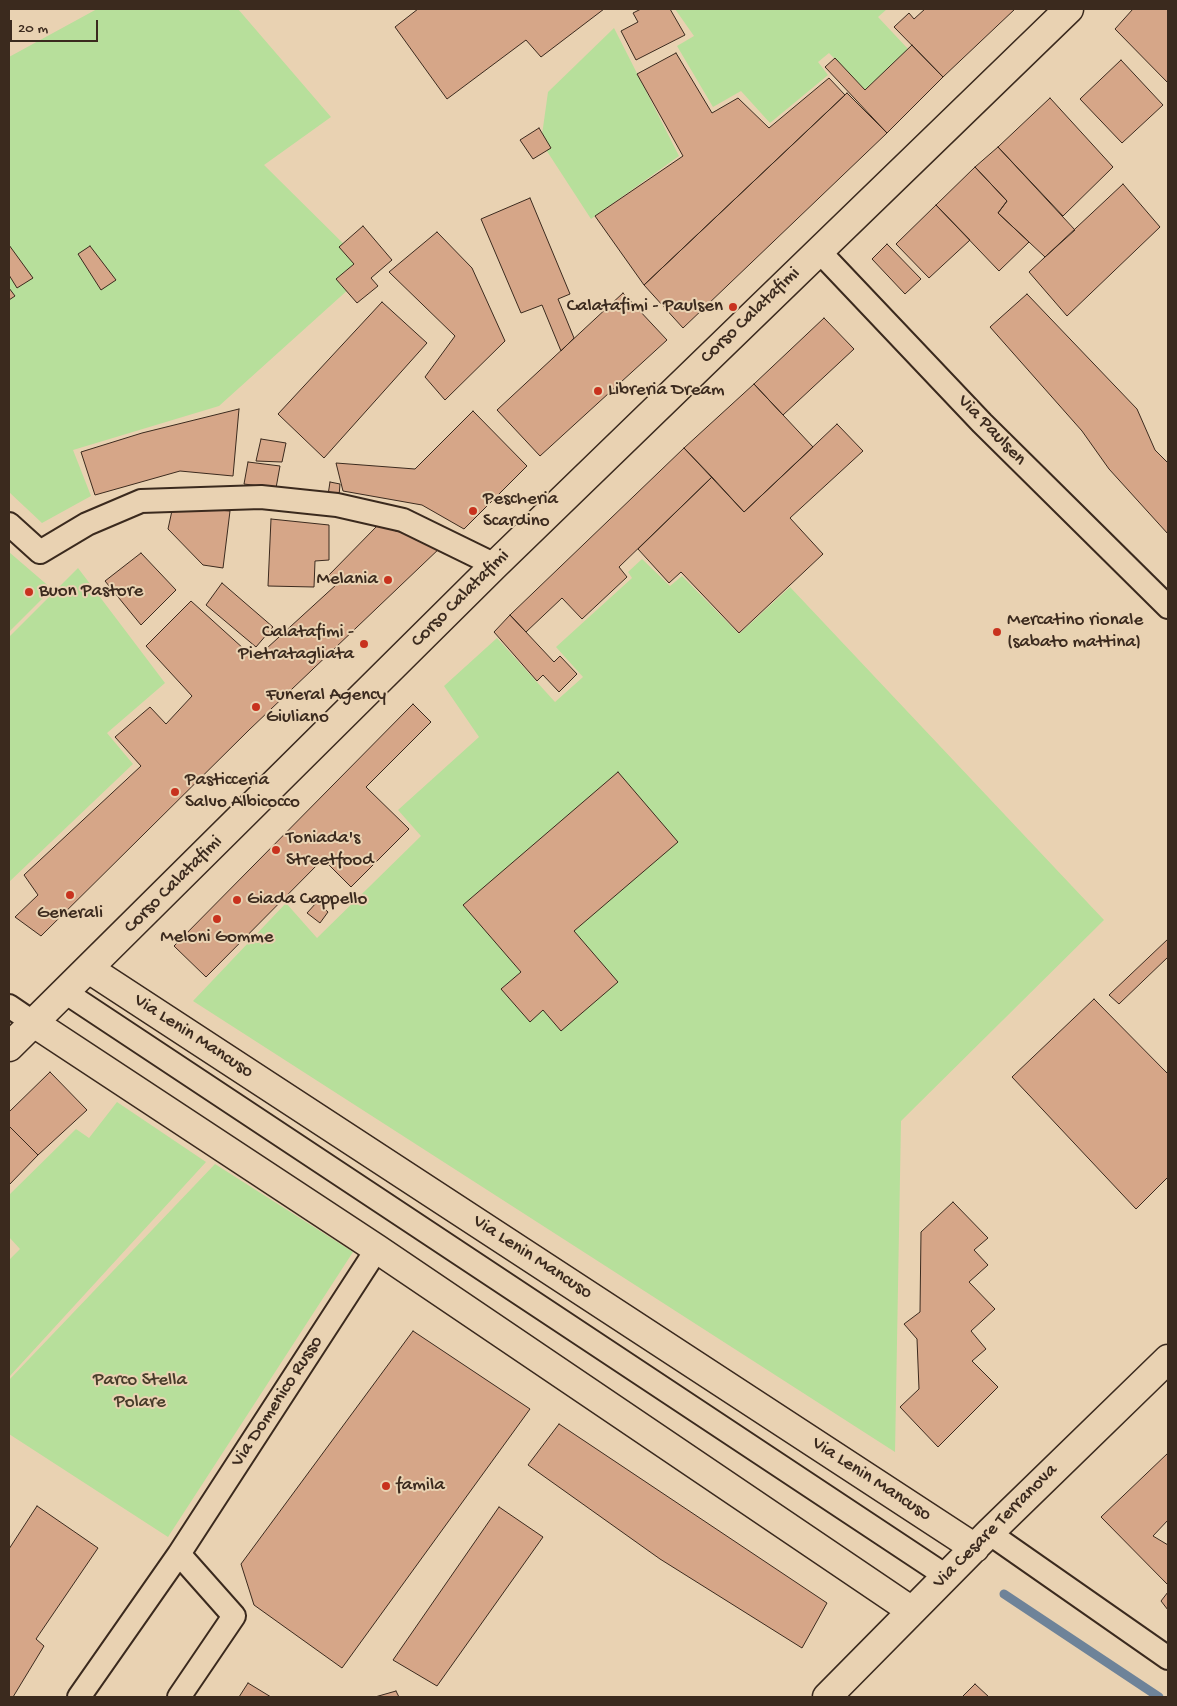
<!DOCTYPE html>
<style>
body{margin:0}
#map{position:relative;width:1177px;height:1706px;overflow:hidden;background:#e9d2b2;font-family:"Gochi Hand",sans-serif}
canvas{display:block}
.frame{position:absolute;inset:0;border:10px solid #3b2a1e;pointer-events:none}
.scale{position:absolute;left:10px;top:20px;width:88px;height:22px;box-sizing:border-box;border:2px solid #3b2a1e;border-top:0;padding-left:6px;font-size:15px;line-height:18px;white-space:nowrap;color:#3b2a1e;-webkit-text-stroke:4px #e9d2b2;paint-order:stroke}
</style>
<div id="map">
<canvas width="1177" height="1706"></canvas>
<div class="frame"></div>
<div class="scale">20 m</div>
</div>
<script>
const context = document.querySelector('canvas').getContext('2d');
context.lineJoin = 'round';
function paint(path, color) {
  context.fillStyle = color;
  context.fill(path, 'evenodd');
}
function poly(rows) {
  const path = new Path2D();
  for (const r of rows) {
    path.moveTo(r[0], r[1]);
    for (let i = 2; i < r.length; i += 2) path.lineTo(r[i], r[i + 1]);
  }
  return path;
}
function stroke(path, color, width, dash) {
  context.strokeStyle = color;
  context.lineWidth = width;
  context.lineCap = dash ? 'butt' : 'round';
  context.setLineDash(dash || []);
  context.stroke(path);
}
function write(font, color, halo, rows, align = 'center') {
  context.font = font + ' "Gochi Hand",sans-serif';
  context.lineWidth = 4;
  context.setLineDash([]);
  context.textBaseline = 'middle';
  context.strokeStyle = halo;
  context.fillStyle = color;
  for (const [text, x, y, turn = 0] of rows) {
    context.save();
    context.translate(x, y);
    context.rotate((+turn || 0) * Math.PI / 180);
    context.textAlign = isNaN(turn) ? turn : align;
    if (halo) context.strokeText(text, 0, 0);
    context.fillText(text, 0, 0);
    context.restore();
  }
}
paint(poly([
 [97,9,238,9,331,117,264,165,370,270,219,406,73,450,91,496,42,523,9,492,9,57],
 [675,9,887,9,878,17,909,50,865,90,829,53,818,62,828,75,770,123,741,91,713,107,677,46,694,36],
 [614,28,679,156,591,219,541,142,548,92],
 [9,552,52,589,9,632],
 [642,559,670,586,682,576,739,634,790,587,1104,920,901,1121,895,1452,193,1001,286,903,317,938,421,836,398,810,479,737,444,686,497,638,555,702,583,677,556,647,632,578,628,572],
 [78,568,165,683,107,733,133,764,9,882,9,637],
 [117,1102,206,1162,9,1377,9,1260,20,1249,9,1237,9,1195,76,1129,89,1138],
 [215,1164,353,1252,168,1537,9,1434,9,1380]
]), '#b7df9b');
stroke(poly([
 [1004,1594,1159,1697]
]), '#6e8399', 9);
const building = poly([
 [418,9,604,9,541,57,526,40,447,99,395,27,418,9],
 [641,9,670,9,685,35,636,60,621,31,638,22,633,13,641,9],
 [925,9,1015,9,943,77,894,27,909,13,914,19,925,9],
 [1133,9,1168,9,1168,83,1115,29,1133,9],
 [912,45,943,77,887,133,825,67,835,58,865,90,912,45],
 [676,53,712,113,738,98,769,128,829,78,845,95,644,285,595,216,683,156,637,74,676,53],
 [1121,60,1163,105,1122,143,1080,99,1121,60],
 [847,93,887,133,683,328,644,285,847,93],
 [1050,98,1113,167,1063,216,998,147,1050,98],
 [539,128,551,148,533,159,520,140,539,128],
 [998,147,1075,230,1045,257,998,213,1007,201,975,167,998,147],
 [975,167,1007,201,998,213,1029,242,999,271,936,205,975,167],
 [1123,184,1160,227,1067,316,1029,272,1123,184],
 [530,198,570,294,558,299,574,338,561,351,542,305,521,313,481,219,530,198],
 [936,205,970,240,929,278,896,244,936,205],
 [363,226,392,260,371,278,378,286,357,303,336,279,354,264,339,247,363,226],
 [437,232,472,268,505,341,445,400,425,377,455,336,389,272,437,232],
 [887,244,921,279,905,294,872,259,887,244],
 [9,245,33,278,17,288,9,275,9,245],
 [90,246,116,280,101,290,78,254,90,246],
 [9,288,15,296,9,300,9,288],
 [623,293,667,340,540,456,497,410,623,293],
 [1027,294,1137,409,1155,450,1168,463,1168,534,1109,469,1082,431,990,327,1027,294],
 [382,302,427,343,324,458,278,414,382,302],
 [824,318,854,349,783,415,754,384,824,318],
 [754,384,813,447,744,512,684,448,754,384],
 [239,409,233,476,180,471,95,495,81,452,142,433,239,409],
 [473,411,527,466,464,529,422,505,343,491,336,463,415,469,473,411],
 [837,424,863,451,790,518,823,554,739,633,681,572,669,583,638,549,712,477,744,512,837,424],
 [261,439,286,443,282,462,256,461,261,439],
 [684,448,712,477,619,567,627,577,582,619,562,598,526,632,510,615,684,448],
 [248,462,280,466,276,488,244,484,248,462],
 [330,482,340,484,339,496,328,495,330,482],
 [173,506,230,511,223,568,203,565,168,529,173,506],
 [271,519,329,525,329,560,315,561,314,587,268,586,271,519],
 [378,525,442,546,249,730,41,936,15,917,38,895,24,875,141,766,115,737,150,707,166,724,192,696,146,646,191,601,255,659,337,584,328,576,378,525],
 [141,553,176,590,141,625,105,581,141,553],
 [222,583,273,627,256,647,206,605,222,583],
 [510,615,554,662,560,656,577,674,559,692,543,675,537,681,494,632,510,615],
 [413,704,431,722,366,787,409,829,351,887,323,859,206,977,174,946,413,704],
 [618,772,678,842,574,931,618,982,561,1031,543,1010,530,1022,501,989,521,972,463,905,618,772],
 [317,902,328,912,320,923,307,913,317,902],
 [1168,939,1168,957,1119,1004,1109,995,1168,939],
 [1094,999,1168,1074,1168,1177,1136,1209,1012,1077,1094,999],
 [50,1072,87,1110,38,1155,9,1126,9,1112,50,1072],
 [9,1126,38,1155,9,1185,9,1126],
 [953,1202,988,1238,974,1250,988,1265,969,1282,995,1309,971,1331,986,1349,972,1361,998,1387,938,1447,900,1407,919,1389,917,1339,904,1324,920,1312,921,1232,953,1202],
 [413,1331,530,1409,342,1668,254,1605,241,1564,413,1331],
 [559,1424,827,1603,802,1648,660,1559,528,1465,559,1424],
 [1168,1453,1168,1520,1153,1536,1168,1545,1168,1585,1101,1517,1168,1453],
 [37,1506,98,1548,36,1639,44,1646,13,1697,9,1697,9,1549,37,1506],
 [499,1507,543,1537,437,1686,393,1660,499,1507],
 [1168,1592,1168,1610,1161,1601,1168,1592],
 [248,1683,271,1697,239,1697,248,1683],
 [975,1684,989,1697,962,1697,975,1684],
 [396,1691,399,1697,375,1697,396,1691]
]);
paint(building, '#d6a688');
stroke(building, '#3b2a1e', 1);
const minor = poly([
 [818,250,982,423,1168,607],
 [9,524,40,552,87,524,141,501,261,497,337,505,403,520,495,565],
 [65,992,946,1576],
 [9,1006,34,1023],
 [989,1533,1168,1658],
 [179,1554,234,1616,179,1697],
 [79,1697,179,1554,377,1249]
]);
const tertiary = poly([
 [89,969,975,1548],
 [34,1023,377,1249,912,1611],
 [827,1697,989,1533,1168,1359]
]);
const secondary = poly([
 [9,1047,495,565,1069,9]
]);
stroke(minor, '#3b2a1e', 26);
stroke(tertiary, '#3b2a1e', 31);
stroke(secondary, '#3b2a1e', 31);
stroke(minor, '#e9d2b2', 22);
stroke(tertiary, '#e9d2b2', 28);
stroke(secondary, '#e9d2b2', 28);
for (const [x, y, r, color] of [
 [733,307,5,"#c8321e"],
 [598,391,5,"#c8321e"],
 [473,511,5,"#c8321e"],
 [388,580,5,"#c8321e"],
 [29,592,5,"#c8321e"],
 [997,632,5,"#c8321e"],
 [364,644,5,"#c8321e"],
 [256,707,5,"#c8321e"],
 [175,792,5,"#c8321e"],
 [276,850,5,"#c8321e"],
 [70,895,5,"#c8321e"],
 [237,900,5,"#c8321e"],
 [217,919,5,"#c8321e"],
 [386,1486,5,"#c8321e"]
]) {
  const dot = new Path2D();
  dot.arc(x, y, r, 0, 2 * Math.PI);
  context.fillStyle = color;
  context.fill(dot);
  stroke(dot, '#e9d2b2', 2);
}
write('19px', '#3b2a1e', '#e9d2b2', [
 ["Calatafimi - Paulsen",723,307,"right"],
 ["Libreria Dream",608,391],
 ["Pescheria",483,500],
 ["Scardino",483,522],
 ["Melania",378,580,"right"],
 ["Buon Pastore",39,592],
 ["Mercatino rionale",1007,621],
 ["(sabato mattina)",1007,643],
 ["Calatafimi -",354,633,"right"],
 ["Pietratagliata",354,655,"right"],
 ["Funeral Agency",266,696],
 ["Giuliano",266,718],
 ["Pasticceria",185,781],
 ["Salvo Albicocco",185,803],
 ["Toniada's",286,839],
 ["Streetfood",286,861],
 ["Giada Cappello",247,900],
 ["Generali",70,914,"center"],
 ["Meloni Gomme",217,938,"center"],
 ["famila",396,1486]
], 'left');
write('19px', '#3b2a1e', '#e9d2b2', [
 ["Corso Calatafimi",751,316,-44],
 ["Via Paulsen",991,431,46],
 ["Corso Calatafimi",461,599,-45],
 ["Corso Calatafimi",174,885,-45],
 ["Via Lenin Mancuso",193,1037,33],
 ["Via Lenin Mancuso",532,1258,33],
 ["Via Domenico Russo",278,1402,-57],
 ["Via Lenin Mancuso",871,1480,33],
 ["Via Cesare Terranova",996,1527,-45]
]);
write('19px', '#473c2a', '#e9d2b2', [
 ["Parco Stella",140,1381],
 ["Polare",140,1403]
]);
</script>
